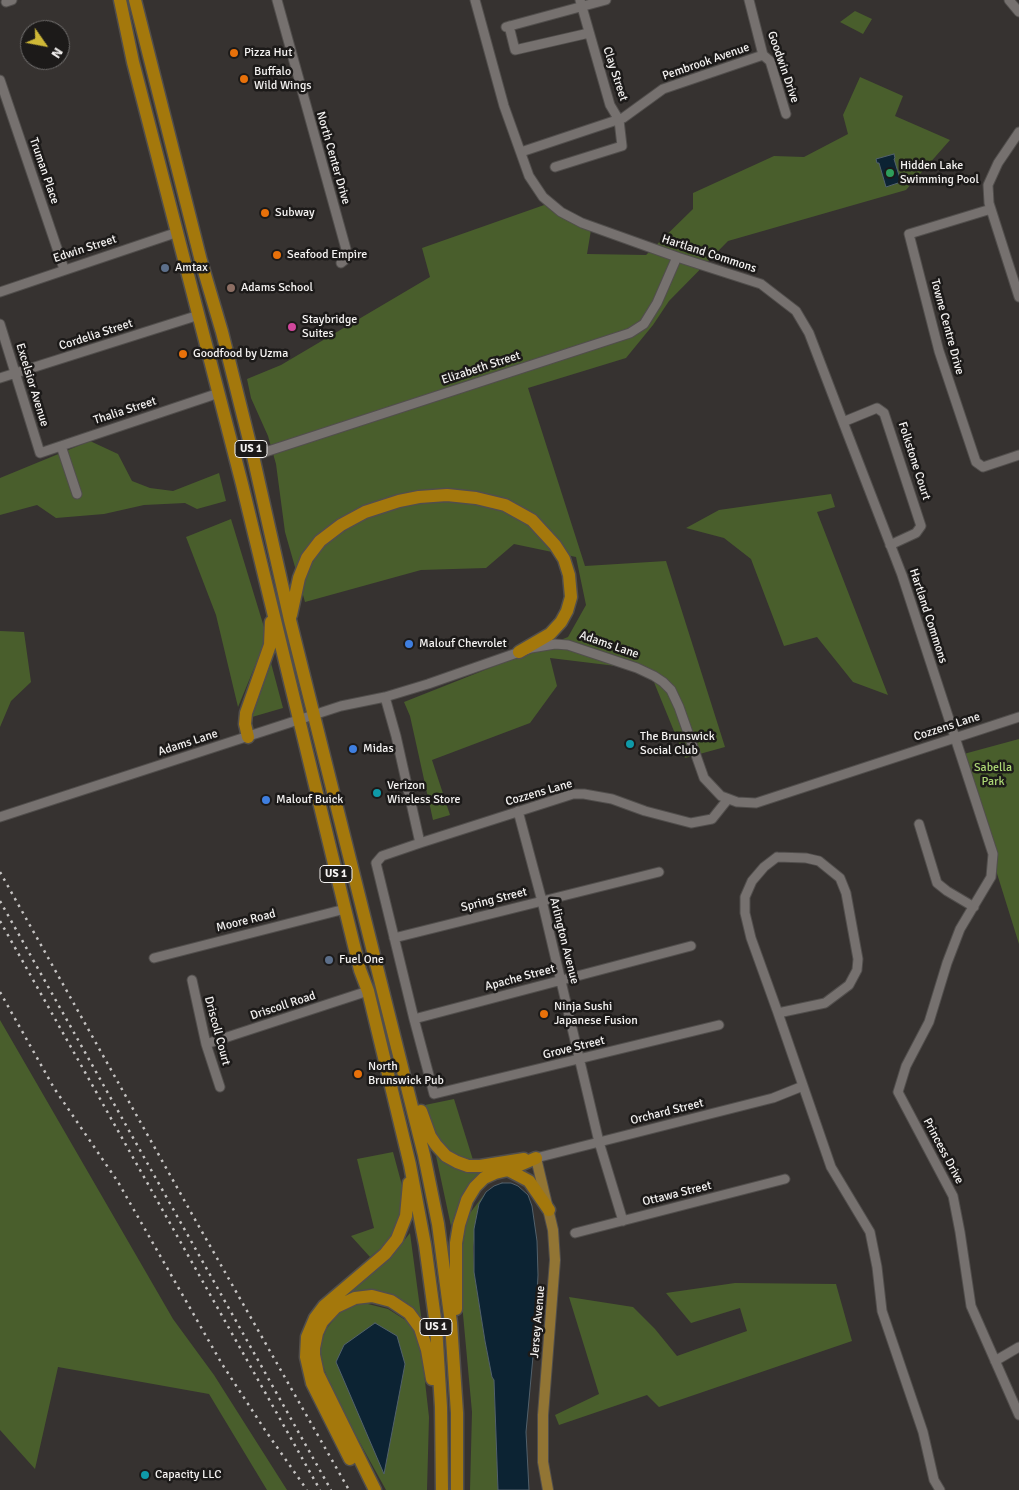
<!DOCTYPE html>
<style>
body{margin:0}
#map{position:relative;width:1019px;height:1490px;overflow:hidden;background:#363230;font-family:Signika,sans-serif}
canvas{display:block}
.north{position:absolute;left:20px;top:20px;width:50px;height:50px;box-sizing:border-box;background:#1c1a19;border:1px solid #72706f;border-radius:50%;rotate:123deg;font-size:14px;font-weight:700;line-height:20px;text-align:center;color:#f4f2f1}
.north::after{content:'';display:block;margin:auto;width:18px;height:22px;background:#cfb837;clip-path:polygon(50% 0,100% 100%,50% 72%,0 100%)}
</style>
<div id="map">
<canvas width="1019" height="1490"></canvas>
<div class="north">N</div>
</div>
<script>
const context = document.querySelector('canvas').getContext('2d');
context.lineJoin = 'round';
function paint(path, color) {
  context.fillStyle = color;
  context.fill(path, 'evenodd');
}
function poly(rows) {
  const path = new Path2D();
  for (const r of rows) {
    path.moveTo(r[0], r[1]);
    for (let i = 2; i < r.length; i += 2) path.lineTo(r[i], r[i + 1]);
  }
  return path;
}
function stroke(path, color, width, dash) {
  context.strokeStyle = color;
  context.lineWidth = width;
  context.lineCap = dash ? 'butt' : 'round';
  context.setLineDash(dash || []);
  context.stroke(path);
}
function write(font, color, halo, rows, align = 'center') {
  context.font = font + ' Signika,sans-serif';
  context.lineWidth = 5;
  context.setLineDash([]);
  context.textBaseline = 'middle';
  context.strokeStyle = halo;
  context.fillStyle = color;
  for (const [text, x, y, turn = 0] of rows) {
    context.save();
    context.translate(x, y);
    context.rotate((+turn || 0) * Math.PI / 180);
    context.textAlign = isNaN(turn) ? turn : align;
    if (halo) context.strokeText(text, 0, 0);
    context.fillText(text, 0, 0);
    context.restore();
  }
}
paint(poly([
 [855,11,872,19,863,34,840,22],
 [860,77,903,96,895,116,950,140,906,190,728,241,669,301,653,325,626,358,528,388,585,566,666,561,725,747,685,758,649,670,550,658,557,686,530,723,432,760,450,815,433,820,410,716,404,702,568,637,586,605,576,557,514,544,486,568,421,570,305,602,285,532,276,464,268,436,251,398,247,379,281,365,430,277,422,248,547,204,591,230,587,254,646,255,693,209,693,193,774,156,804,157,848,134,843,115],
 [90,441,118,454,132,481,150,488,173,491,219,473,226,501,197,509,185,503,144,505,104,514,56,518,37,505,0,515,0,478],
 [831,494,835,507,817,512,888,695,853,682,817,637,784,646,751,559,724,538,686,528,719,510],
 [231,519,267,637,238,707,216,615,186,537],
 [0,631,24,632,31,682,11,701,0,727],
 [271,663,283,708,252,717],
 [1019,739,1019,944,960,755],
 [0,1020,173,1319,214,1375,287,1490,267,1490,209,1394,58,1367,35,1469,0,1430],
 [454,1099,473,1160,453,1155,434,1136,425,1105],
 [393,1152,403,1189,401,1219,390,1241,370,1257,351,1236,374,1228,357,1159],
 [436,1156,446,1162,481,1172,461,1198,451,1226],
 [486,1192,479,1204,473,1247,474,1272,485,1341,492,1377,494,1380,498,1490,470,1490,472,1412,459,1271,467,1217],
 [410,1233,422,1323,408,1304,391,1294,368,1291,348,1293,399,1247],
 [735,1283,836,1284,852,1341,659,1407,647,1395,559,1425,555,1415,599,1394,569,1297,633,1307,655,1329,677,1356,747,1331,740,1308,691,1323,666,1293],
 [364,1303,388,1309,410,1323,421,1346,429,1417,427,1490,386,1490,333,1394,321,1360,319,1345,327,1328,343,1308]
]), '#495e2c');
const water = poly([
 [894,154,895,158,894,159,901,182,886,187,879,163,877,163,876,159,894,154],
 [502,1183,511,1183,518,1186,528,1195,532,1206,537,1241,538,1275,535,1335,526,1432,529,1490,498,1490,494,1380,492,1377,485,1341,474,1272,474,1229,479,1204,486,1192,494,1186,502,1183],
 [375,1323,397,1336,405,1364,384,1474,336,1362,344,1345,375,1323]
]);
paint(water, '#0c2333');
stroke(water, '#52616c', 1);
const minor = poly([
 [277,0,346,249,346,259,341,263],
 [475,0,504,106,529,176,543,197,561,212,582,223,677,257,761,284,796,311,809,333,843,422,902,575,993,854,991,877,960,929,947,963,929,1022,906,1066,898,1092,953,1196,960,1232,971,1306,1019,1415],
 [749,0,763,55,770,61,786,114],
 [1009,0,1019,12],
 [6,2,12,0],
 [509,26,515,50,589,33],
 [506,27,606,0],
 [0,80,64,269],
 [1019,132,998,163,988,185,989,203,1019,297],
 [521,152,623,118,663,89,763,55],
 [555,167,622,146,619,120,610,105,580,0],
 [991,209,909,234,939,351,976,462,983,467,1019,455],
 [0,292,178,232],
 [0,324,40,453,219,393],
 [0,378,199,315],
 [843,422,877,408,884,413,921,526,916,533,890,545],
 [61,446,77,494],
 [253,456,630,333,644,324,657,303,677,257],
 [385,697,396,736,420,843],
 [518,811,542,901,599,1142,623,1221],
 [0,817,341,706,385,697,428,684,531,648,555,644,568,645,637,668,654,676,663,682,671,690,679,707,704,778,721,796,737,802,756,803,1019,717],
 [919,824,937,883,947,891,974,907],
 [777,857,806,858,819,861,840,878,846,893,858,959,857,970,849,985,825,1003,778,1013,751,938,745,913,745,897,752,881,764,867,777,857],
 [394,938,659,872],
 [154,958,345,909],
 [192,980,206,1044,220,1087],
 [778,1013,831,1167,870,1232,877,1267,882,1311,923,1432,934,1480,940,1490],
 [414,1019,691,946],
 [719,1025,434,1094,414,1019,376,863,382,856,420,843,573,794,584,794,612,799,645,811,691,823,712,819,728,799],
 [206,1044,368,991],
 [536,1158,773,1098,803,1086],
 [575,1233,785,1179],
 [995,1361,1019,1347]
]);
const major = poly([
 [536,1158,553,1230,555,1260,543,1415,543,1462,548,1490]
]);
const highway = poly([
 [120,0,133,62,242,484,345,909,360,970,368,991,410,1165,425,1245,436,1326,441,1407,442,1490],
 [135,0,201,261,222,332,253,456,290,620,424,1155,438,1224,451,1323,457,1413,457,1490],
 [291,615,299,578,307,558,320,541,341,525,365,512,399,501,419,497,447,495,476,498,505,505,532,520,555,545,564,559,569,575,571,597,567,611,561,622,550,634,519,652],
 [248,737,245,724,246,713,270,645,271,622],
 [421,1111,430,1136,436,1145,446,1156,457,1162,468,1166,480,1166,524,1159],
 [508,1170,529,1181,549,1210],
 [456,1309,456,1243,459,1225,467,1200,475,1187,484,1178,495,1173,508,1170,536,1158],
 [350,1459,312,1383,306,1357,307,1337,315,1318,324,1306,385,1254,397,1239,406,1216,409,1183],
 [375,1490,318,1374,314,1355,314,1348,317,1333,322,1322,336,1307,355,1298,372,1296,391,1301,409,1313,420,1328,427,1350,432,1379]
]);
stroke(minor, '#514e4c', 11);
stroke(major, '#514e4c', 12);
stroke(highway, '#514e4c', 15);
stroke(minor, '#76716f', 9);
stroke(major, '#927534', 10);
stroke(highway, '#a4780c', 12);
stroke(poly([
 [0,872,197,1223,349,1490],
 [0,901,331,1490],
 [0,921,320,1490],
 [0,992,54,1088,118,1182,222,1364,265,1430,307,1490]
]), '#c5c3c2', 2.5, [2.5, 5]);
for (const [x, y, r, color] of [
 [234,53,5,"#e8710a"],
 [244,79,5,"#e8710a"],
 [890,173,5,"#2e9e5b"],
 [265,213,5,"#e8710a"],
 [277,255,5,"#e8710a"],
 [165,268,5,"#5c6f8a"],
 [231,288,5,"#8d6e63"],
 [292,327,5,"#d1479c"],
 [183,354,5,"#e8710a"],
 [409,644,5,"#3f7fe0"],
 [630,744,5,"#0f9aa8"],
 [353,749,5,"#3f7fe0"],
 [377,793,5,"#0f9aa8"],
 [266,800,5,"#3f7fe0"],
 [329,960,5,"#5c6f8a"],
 [544,1014,5,"#e8710a"],
 [358,1074,5,"#e8710a"],
 [145,1475,5,"#0f9aa8"]
]) {
  const dot = new Path2D();
  dot.arc(x, y, r, 0, 2 * Math.PI);
  context.fillStyle = color;
  context.fill(dot);
  stroke(dot, '#1c1a19', 2);
}
for (const [x, y, w] of [
 [251,449,32],
 [336,874,32],
 [436,1327,32]
]) {
  const box = new Path2D();
  box.roundRect(x - w / 2, y - 8.5, w, 17, 4);
  context.fillStyle = '#1c1a19';
  context.fill(box);
  stroke(box, '#f4f2f1', 1);
}
write('bold 11px', '#f4f2f1', null, [
 ["US 1",251,449],
 ["US 1",336,874],
 ["US 1",436,1327]
]);
write('12px', '#f4f2f1', '#1c1a19', [
 ["Pizza Hut",244,53],
 ["Buffalo",254,72],
 ["Wild Wings",254,86],
 ["Hidden Lake",900,166],
 ["Swimming Pool",900,180],
 ["Subway",275,213],
 ["Seafood Empire",287,255],
 ["Amtax",175,268],
 ["Adams School",241,288],
 ["Staybridge",302,320],
 ["Suites",302,334],
 ["Goodfood by Uzma",193,354],
 ["Malouf Chevrolet",419,644],
 ["The Brunswick",640,737],
 ["Social Club",640,751],
 ["Midas",363,749],
 ["Verizon",387,786],
 ["Wireless Store",387,800],
 ["Malouf Buick",276,800],
 ["Fuel One",339,960],
 ["Ninja Sushi",554,1007],
 ["Japanese Fusion",554,1021],
 ["North",368,1067],
 ["Brunswick Pub",368,1081],
 ["Capacity LLC",155,1475]
], 'left');
write('12px', '#f4f2f1', '#1c1a19', [
 ["Pembrook Avenue",706,62,-19],
 ["Goodwin Drive",783,67,71],
 ["Clay Street",615,74,72],
 ["North Center Drive",333,158,74],
 ["Truman Place",44,171,71],
 ["Edwin Street",85,249,-18],
 ["Hartland Commons",709,254,18],
 ["Towne Centre Drive",947,327,75],
 ["Cordelia Street",96,335,-18],
 ["Elizabeth Street",481,368,-18],
 ["Excelsior Avenue",32,385,73],
 ["Thalia Street",125,411,-18],
 ["Folkstone Court",914,461,72],
 ["Hartland Commons",928,616,72],
 ["Adams Lane",609,645,19],
 ["Cozzens Lane",947,727,-18],
 ["Adams Lane",188,743,-18],
 ["Cozzens Lane",539,793,-16],
 ["Spring Street",494,900,-14],
 ["Moore Road",246,921,-14],
 ["Arlington Avenue",564,941,76],
 ["Apache Street",520,978,-15],
 ["Driscoll Road",283,1006,-18],
 ["Driscoll Court",217,1031,75],
 ["Grove Street",574,1048,-14],
 ["Orchard Street",667,1112,-14],
 ["Princess Drive",943,1151,62],
 ["Ottawa Street",677,1194,-14],
 ["Jersey Avenue",538,1322,-85]
]);
write('12px', '#acd674', '#1c1a19', [
 ["Sabella",993,768],
 ["Park",993,782]
]);
</script>
